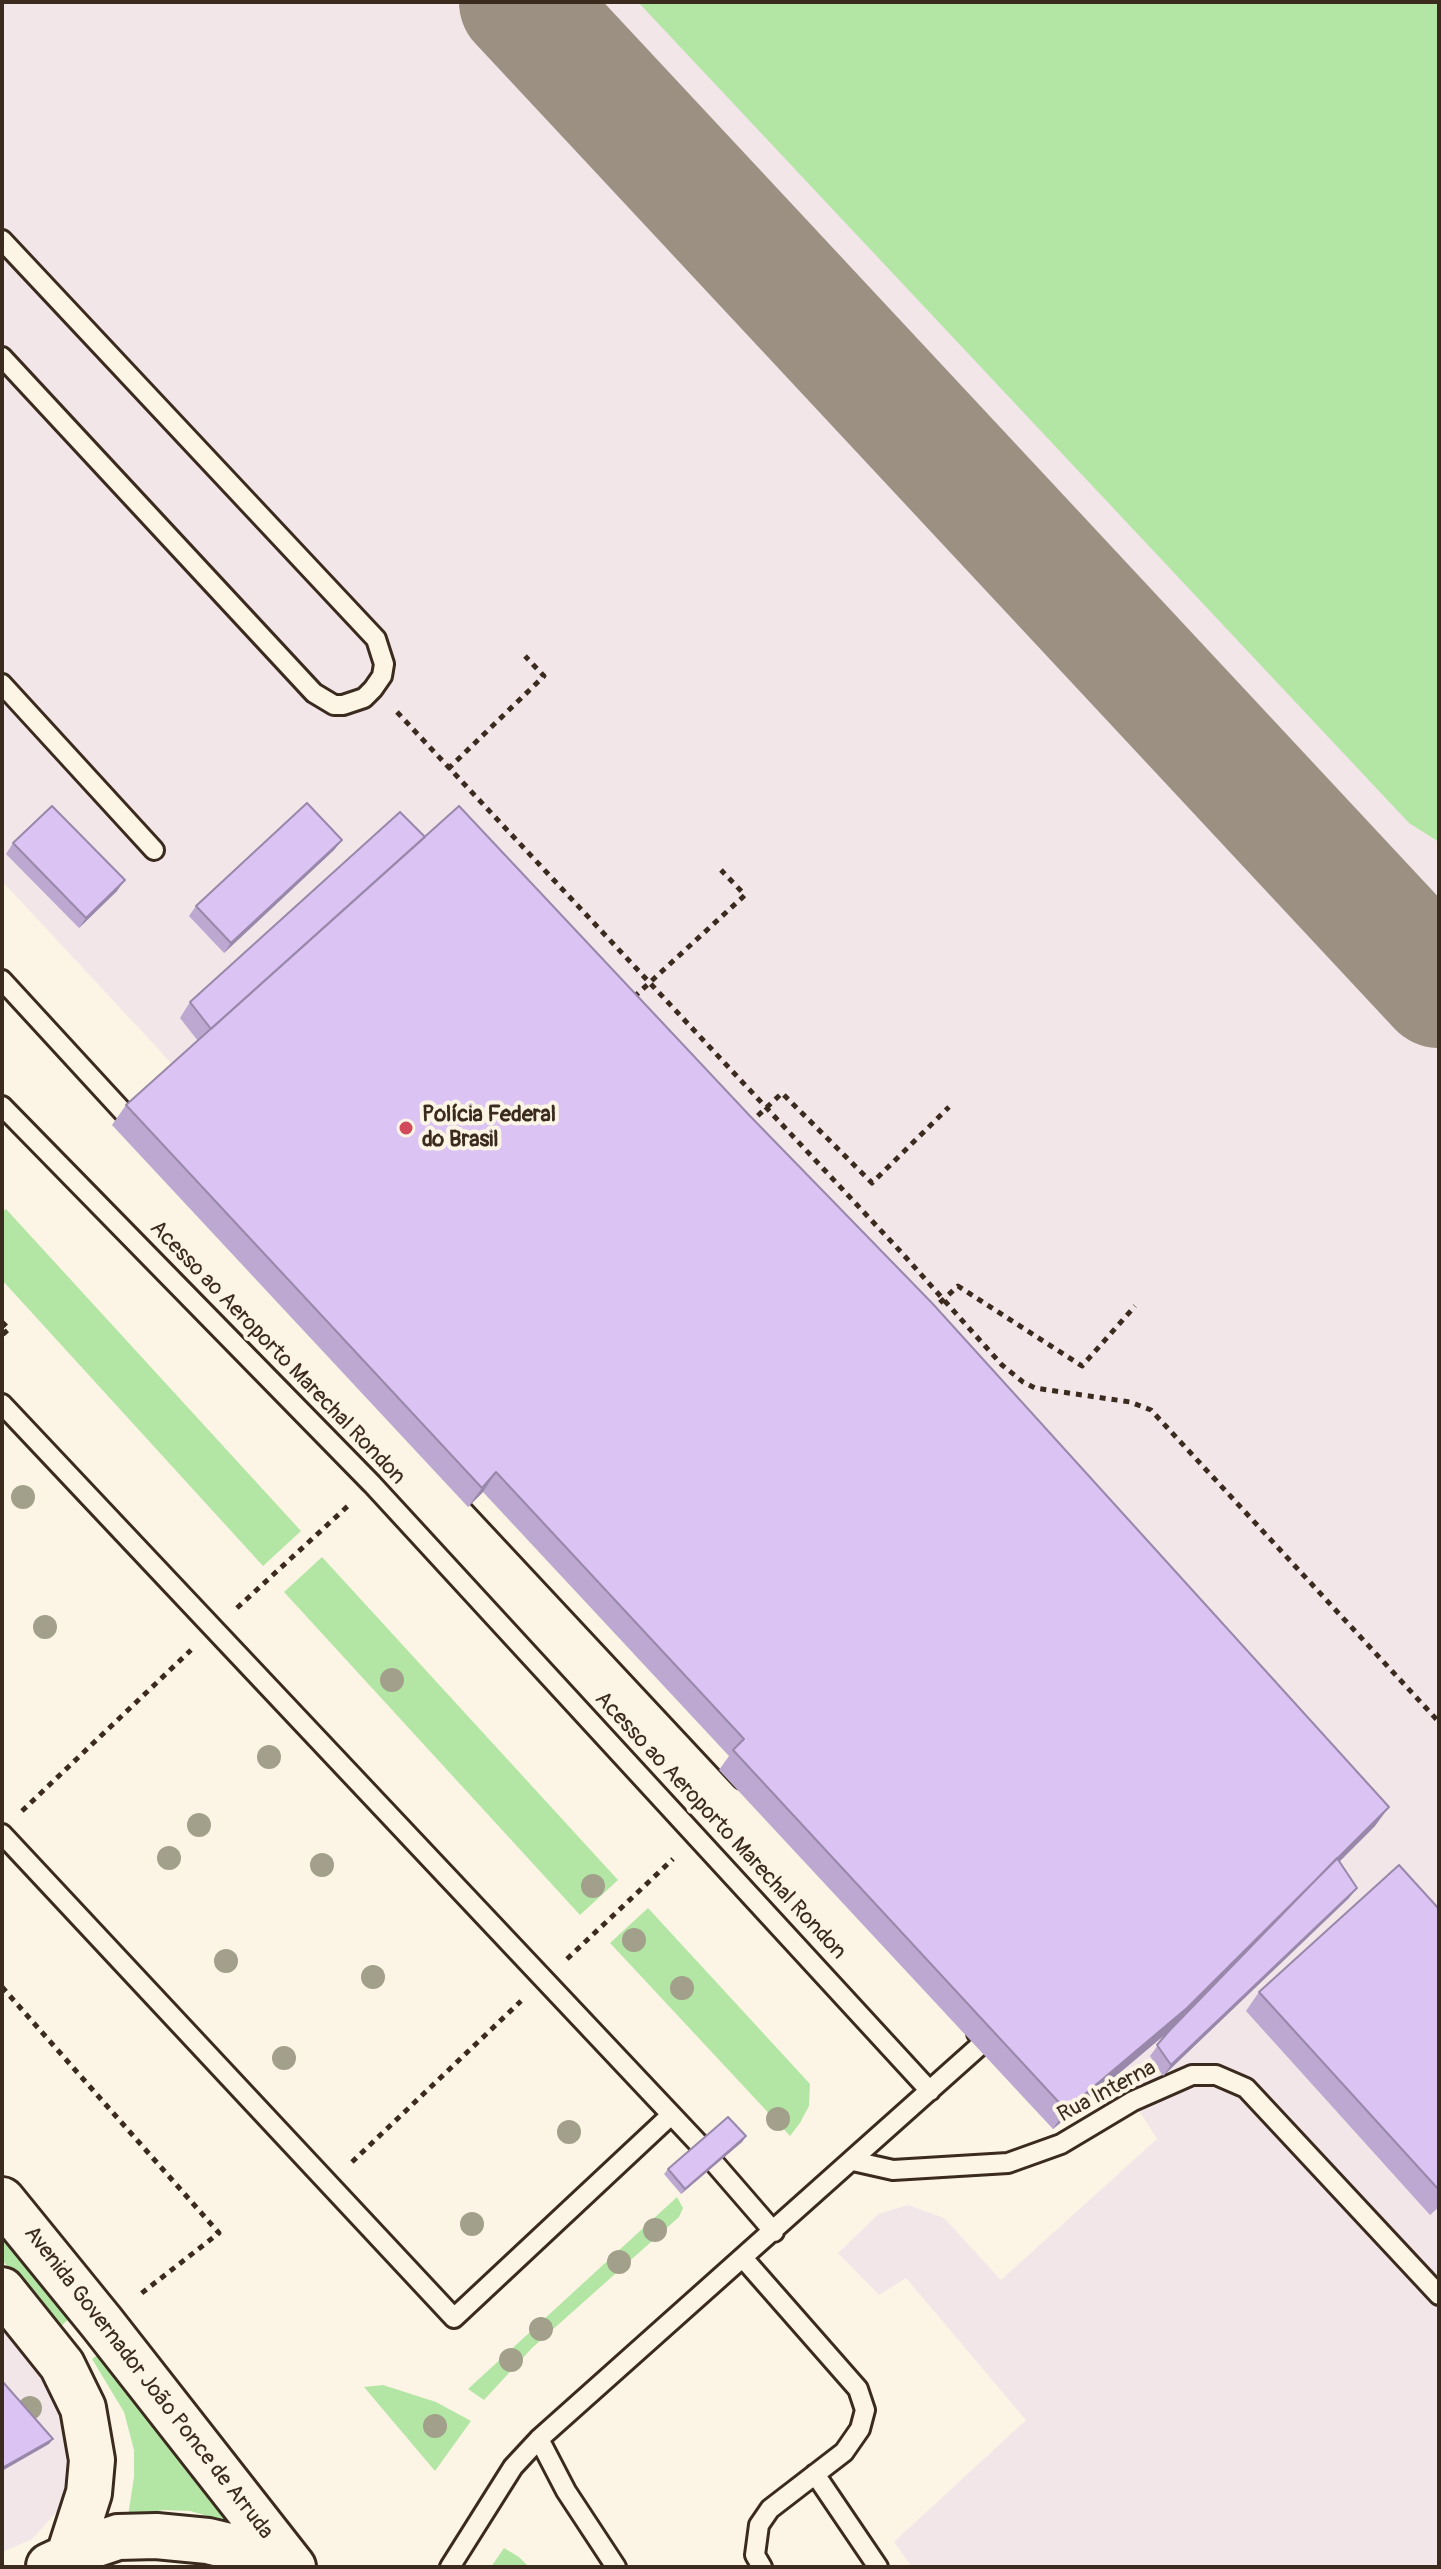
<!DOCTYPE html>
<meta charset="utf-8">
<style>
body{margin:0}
#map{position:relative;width:1441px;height:2569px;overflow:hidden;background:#fcf5e5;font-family:Pangolin,sans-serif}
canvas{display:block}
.frame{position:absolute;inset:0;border:4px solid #3b2a1e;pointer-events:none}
</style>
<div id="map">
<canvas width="1441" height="2569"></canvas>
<div class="frame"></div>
</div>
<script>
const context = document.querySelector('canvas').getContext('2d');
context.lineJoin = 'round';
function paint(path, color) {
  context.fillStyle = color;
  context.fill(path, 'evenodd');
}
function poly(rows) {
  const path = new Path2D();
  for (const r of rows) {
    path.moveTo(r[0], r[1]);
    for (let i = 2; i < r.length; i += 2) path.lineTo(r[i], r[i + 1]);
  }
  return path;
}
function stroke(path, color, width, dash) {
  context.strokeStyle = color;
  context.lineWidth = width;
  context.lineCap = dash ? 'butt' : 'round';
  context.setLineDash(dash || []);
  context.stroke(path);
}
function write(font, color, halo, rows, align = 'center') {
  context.font = font + ' Pangolin,sans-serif';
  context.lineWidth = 8;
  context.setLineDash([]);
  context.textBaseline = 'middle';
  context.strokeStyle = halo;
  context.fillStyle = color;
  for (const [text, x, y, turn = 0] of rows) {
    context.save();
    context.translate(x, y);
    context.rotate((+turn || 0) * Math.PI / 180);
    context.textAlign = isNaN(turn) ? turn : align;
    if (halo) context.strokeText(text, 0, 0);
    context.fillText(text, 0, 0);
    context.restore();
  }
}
paint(poly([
 [2,2,1439,2,1439,2567,912,2567,894,2542,1026,2420,906,2278,879,2295,838,2253,879,2214,908,2205,944,2218,1001,2280,1157,2139,1133,2101,1122,2069,1053,2129,719,1770,730,1759,482,1492,468,1507,112,1125,175,1067,2,881],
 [2,2320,63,2400,73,2456,65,2503,32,2539,2,2552]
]), '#f2e6e9');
paint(poly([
 [638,2,1439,2,1439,842,1409,823],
 [6,1209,301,1531,263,1566,2,1280,2,1212],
 [322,1557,618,1880,580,1915,284,1592],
 [648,1908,810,2084,809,2106,800,2123,790,2136,610,1943],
 [677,2197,683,2208,679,2217,532,2348,484,2400,468,2389],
 [2,2235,74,2314,61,2326,2,2260],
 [103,2351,235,2524,190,2511,164,2510,128,2516,134,2477,134,2450,124,2412,92,2359],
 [383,2385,436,2402,471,2421,435,2471,364,2387],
 [504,2548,519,2557,529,2567,491,2567]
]), '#b3e5a5');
stroke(poly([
 [520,2,1439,987]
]), '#9c9082', 122);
const service = poly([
 [2,240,376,639,384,664,382,676,373,689,364,698,343,705,334,705,314,693,2,357],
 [2,684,154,850],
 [2,980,138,1128],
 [2,1106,372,1484,930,2091],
 [2,1404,699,2144],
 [462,1479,742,1779],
 [2,1834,454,2318,671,2115],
 [853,2161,893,2170,1008,2163,1061,2144,1133,2101,1192,2075,1216,2075,1246,2088,1439,2295],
 [716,2165,774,2232],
 [743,2258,858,2389,865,2410,860,2429,844,2452,770,2509,759,2525,755,2555,762,2567],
 [539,2439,566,2491,616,2567],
 [815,2474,878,2567],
 [450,2567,513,2467,539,2439,985,2041,977,2033]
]);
const secondary = poly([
 [2,2200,102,2323,293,2567],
 [2,2290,62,2365,83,2408,92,2460,89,2493,69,2555],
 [49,2566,94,2545,118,2537,156,2536,208,2541,233,2547,281,2567]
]);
stroke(service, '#3b2a1e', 24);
stroke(secondary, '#3b2a1e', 50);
stroke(poly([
 [397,712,901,1252,1002,1365,1023,1382,1035,1388,1130,1402,1151,1410,1439,1722],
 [448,769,544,676,525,656],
 [2,1322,9,1329,2,1335],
 [237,1608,350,1504],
 [22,1811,191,1650],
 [567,1959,673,1859],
 [2,1987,219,2233,138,2296],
 [352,2162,521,2001]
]), '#3b2a1e', 5, [6, 6]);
stroke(service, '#fcf5e5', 18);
stroke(secondary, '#fcf5e5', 44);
stroke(poly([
 [634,997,745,895,721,870],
 [749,1124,782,1093,872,1183,949,1107],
 [931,1311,958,1286,1082,1366,1135,1306]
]), '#3b2a1e', 5, [6, 6]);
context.fillStyle = '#a29f8a';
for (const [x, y] of [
 [23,1497],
 [45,1627],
 [392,1680],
 [269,1757],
 [199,1825],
 [169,1858],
 [322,1865],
 [593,1886],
 [634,1940],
 [226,1961],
 [373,1977],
 [682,1988],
 [284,2058],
 [778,2119],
 [569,2132],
 [472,2224],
 [655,2230],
 [619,2262],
 [541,2329],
 [511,2360],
 [30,2408],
 [435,2426]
]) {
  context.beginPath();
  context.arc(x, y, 12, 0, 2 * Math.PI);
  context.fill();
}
paint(poly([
 [342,840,334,850,224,953,189,916,196,906],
 [13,843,117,891,79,928,6,854],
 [190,1002,1375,1826,1339,1862,1349,1898,1163,2076,1150,2056,1168,2032,1053,2129,719,1770,729,1756,483,1492,468,1507,112,1125,126,1105,198,1041,180,1018],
 [1439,1909,1439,2207,1430,2215,1246,2011,1259,1992],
 [746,2136,742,2142,681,2194,664,2174,668,2169]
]), '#bca8d1');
paint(poly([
 [342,840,334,850,224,953,231,943],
 [125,880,117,891,79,928,86,918],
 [496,1472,483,1492,468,1507,482,1488],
 [1389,1807,1375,1826,1174,2027,1053,2129,1066,2110],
 [1357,1888,1349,1898,1163,2076,1171,2065],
 [746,2136,742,2142,681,2194,685,2189],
 [53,2439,49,2444,2,2471,2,2468]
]), '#98a');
const building = poly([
 [307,803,342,840,231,943,196,906,307,803],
 [52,806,125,880,86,918,13,843,52,806],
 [459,806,750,1116,932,1303,1389,1807,1187,2008,1066,2110,733,1750,744,1739,496,1472,482,1488,126,1105,459,806],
 [400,812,425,837,211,1029,190,1002,400,812],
 [1337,1858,1357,1888,1171,2065,1157,2045,1169,2031,1337,1858],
 [1399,1865,1439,1909,1439,2190,1259,1992,1399,1865],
 [728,2117,746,2136,685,2189,668,2169,728,2117],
 [2,2381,53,2439,2,2468,2,2381]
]);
paint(building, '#dbc3f3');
stroke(building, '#98a', 2);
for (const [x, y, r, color] of [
 [406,1128,8,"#d1495b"]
]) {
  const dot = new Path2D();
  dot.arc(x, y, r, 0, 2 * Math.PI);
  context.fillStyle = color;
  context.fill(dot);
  stroke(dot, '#fcf5e5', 3);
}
write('bold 22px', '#3b2a1e', '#fcf5e5', [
 ["Polícia Federal",422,1115],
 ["do Brasil",422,1140]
], 'left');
write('22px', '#3b2a1e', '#fcf5e5', [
 ["Acesso ao Aeroporto Marechal Rondon",277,1353,46],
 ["Acesso ao Aeroporto Marechal Rondon",720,1826,47],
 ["Rua Interna",1107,2092,-28],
 ["Avenida Governador João Ponce de Arruda",148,2383,52]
]);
</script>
